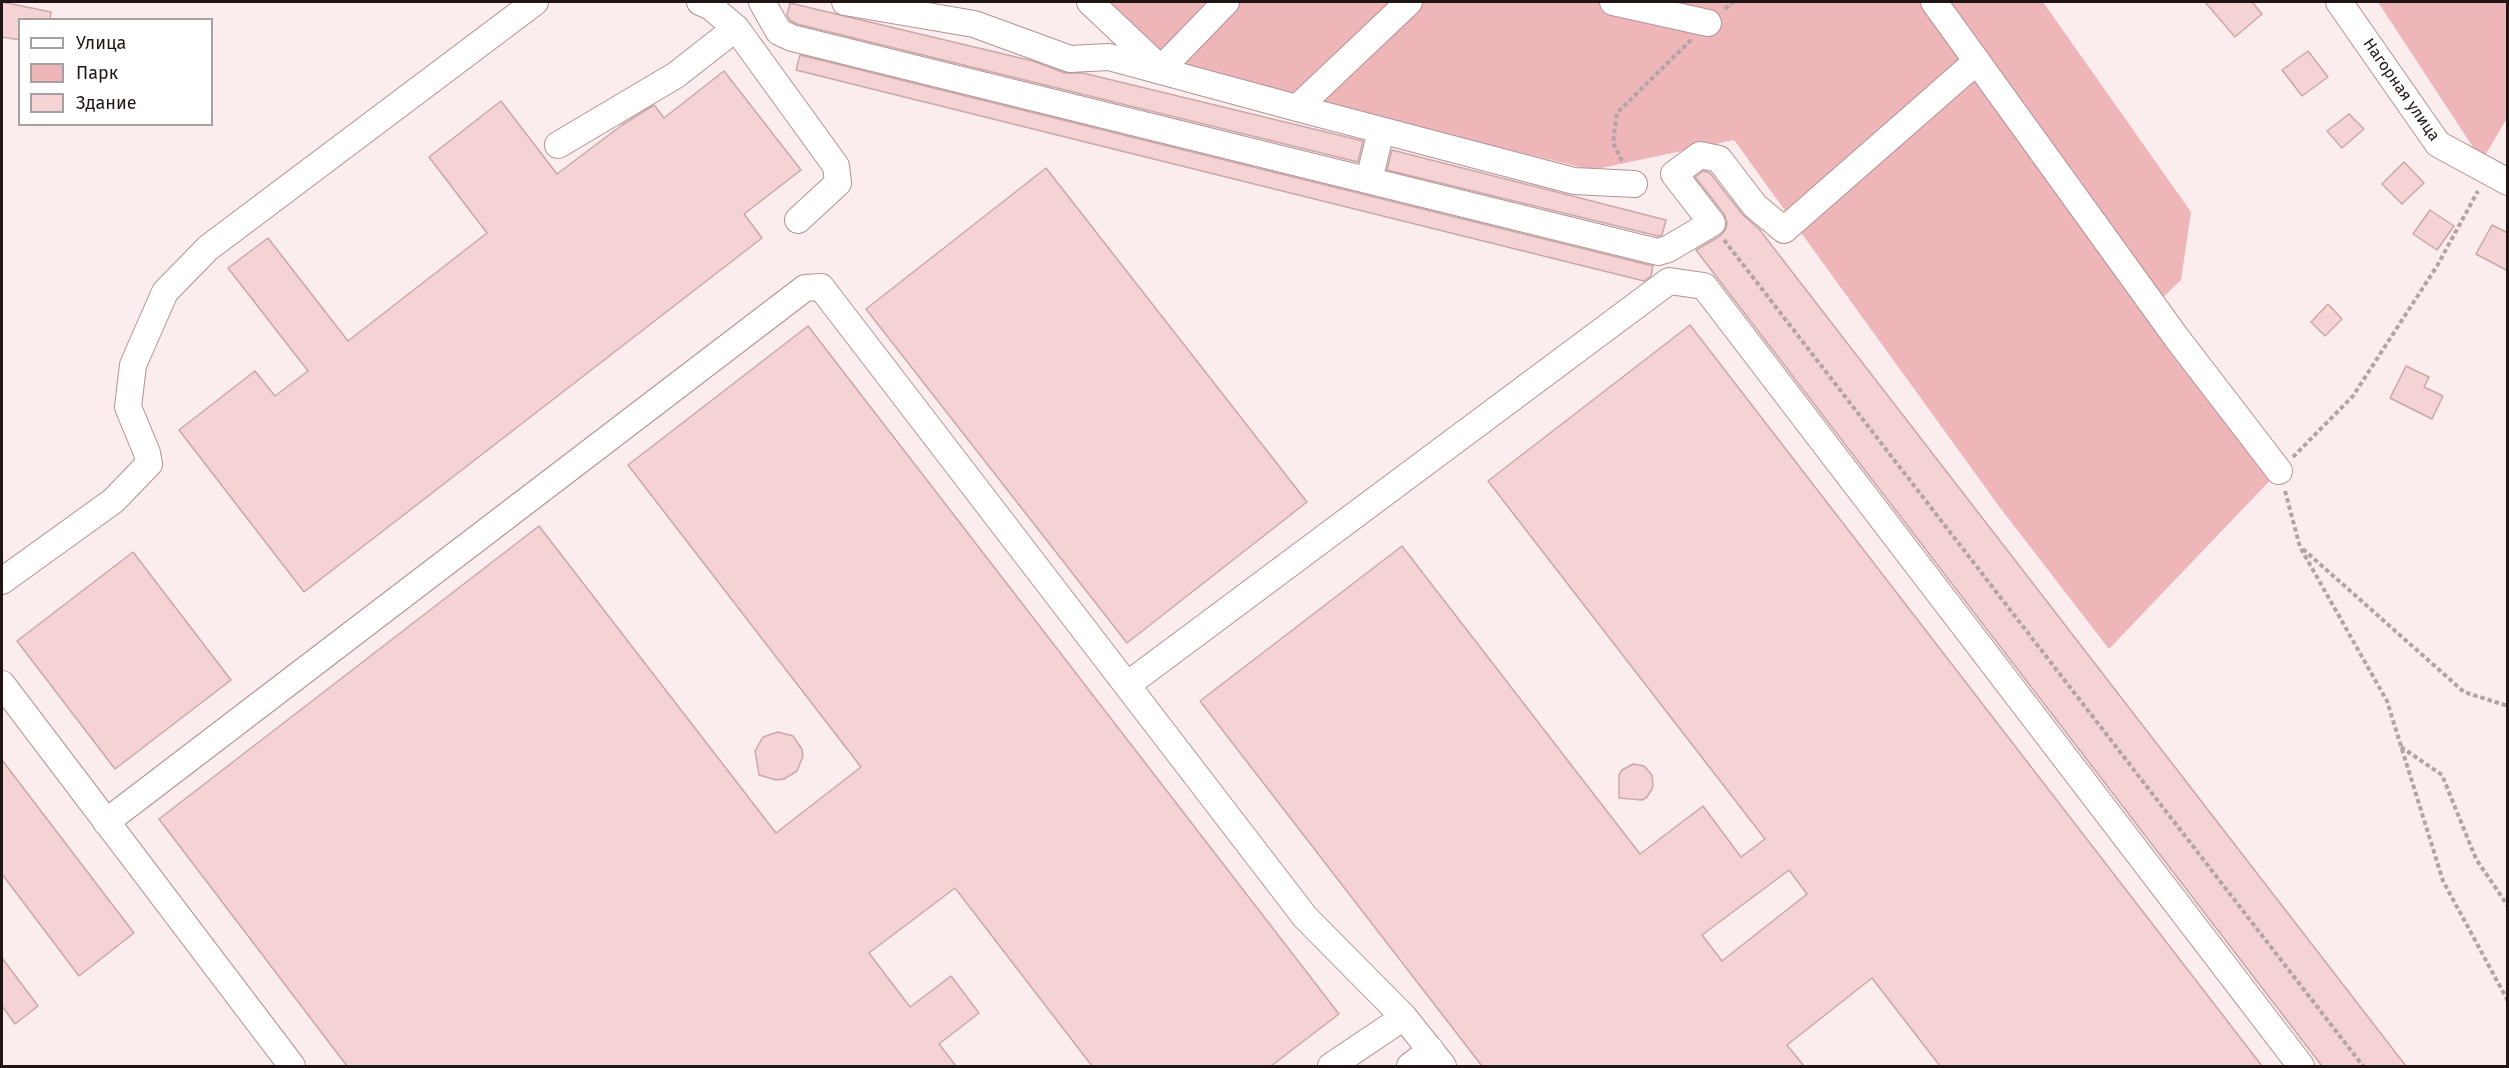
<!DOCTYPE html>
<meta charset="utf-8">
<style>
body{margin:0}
#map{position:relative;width:2509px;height:1068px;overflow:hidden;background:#fbeced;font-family:"Fira Sans",sans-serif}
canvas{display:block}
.frame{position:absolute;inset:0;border:3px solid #201415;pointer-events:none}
.legend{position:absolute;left:18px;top:18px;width:195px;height:108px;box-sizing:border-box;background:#fff;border:2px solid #a6a1a1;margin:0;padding:8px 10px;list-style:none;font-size:18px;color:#201415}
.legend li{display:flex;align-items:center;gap:12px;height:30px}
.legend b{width:30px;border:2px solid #a6a1a1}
</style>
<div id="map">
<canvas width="2509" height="1068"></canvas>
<div class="frame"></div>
<ul class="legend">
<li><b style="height:8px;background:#fff"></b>Улица</li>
<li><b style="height:16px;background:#efb6b9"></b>Парк</li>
<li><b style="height:16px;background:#f5d2d4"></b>Здание</li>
</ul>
</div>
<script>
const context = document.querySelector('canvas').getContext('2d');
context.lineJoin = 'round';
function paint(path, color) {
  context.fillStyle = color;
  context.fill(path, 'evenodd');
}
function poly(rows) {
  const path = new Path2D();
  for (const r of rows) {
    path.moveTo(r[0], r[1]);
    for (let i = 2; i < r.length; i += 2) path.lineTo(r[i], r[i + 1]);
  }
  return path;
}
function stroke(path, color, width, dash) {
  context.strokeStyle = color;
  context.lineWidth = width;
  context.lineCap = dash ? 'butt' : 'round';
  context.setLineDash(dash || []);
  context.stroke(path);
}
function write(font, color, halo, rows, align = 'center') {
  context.font = font + ' "Fira Sans",sans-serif';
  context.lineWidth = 5;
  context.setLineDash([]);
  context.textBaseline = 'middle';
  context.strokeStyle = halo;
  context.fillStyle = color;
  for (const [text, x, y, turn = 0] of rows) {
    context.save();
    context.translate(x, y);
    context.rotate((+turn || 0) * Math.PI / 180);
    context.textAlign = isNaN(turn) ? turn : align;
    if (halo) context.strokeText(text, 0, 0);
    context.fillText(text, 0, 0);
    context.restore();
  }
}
paint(poly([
 [1108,2,2043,2,2191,212,2181,280,2154,306,2279,471,2109,649,2001,509,1734,140,1592,170,1158,64],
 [2378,2,2507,2,2507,118,2482,161]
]), '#efb6b9');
const building = poly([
 [2,2,51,12,50,20,20,20,20,40,2,37,2,2],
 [2205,2,2252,2,2262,14,2235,37,2205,2],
 [790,3,1033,61,1065,73,1083,73,1363,141,1358,162,797,24,790,20,787,15,790,3],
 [2308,51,2328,77,2302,96,2282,70,2308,51],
 [800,55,1653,266,1651,276,1644,281,796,70,800,55],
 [724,71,801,170,744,214,762,238,304,592,179,430,255,371,275,396,308,371,228,268,268,238,348,341,487,233,429,157,501,101,557,174,622,125,654,105,664,118,724,71],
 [2349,114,2364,129,2342,148,2327,131,2349,114],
 [1392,150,1666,220,1662,235,1658,236,1387,170,1392,150],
 [2404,162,2424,183,2402,204,2382,184,2404,162],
 [1046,168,1307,502,1127,643,866,309,1046,168],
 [1703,171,1710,173,1743,215,1759,229,2406,1066,2322,1066,1696,250,1720,236,1726,229,1727,222,1724,214,1695,177,1703,171],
 [2430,210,2454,226,2437,250,2413,234,2430,210],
 [2492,225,2508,233,2508,271,2476,254,2492,225],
 [2328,304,2342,319,2325,336,2311,322,2328,304],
 [1690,325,2262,1066,1940,1066,1872,978,1787,1045,1804,1066,1482,1066,1200,701,1402,546,1640,854,1703,806,1741,857,1765,839,1488,481,1690,325],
 [1789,870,1807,894,1722,961,1702,935,1789,870],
 [808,326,1339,1014,1271,1066,1092,1066,955,888,869,953,910,1007,951,976,979,1013,939,1044,956,1066,347,1066,159,819,539,526,776,833,861,767,628,465,808,326],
 [2406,366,2429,377,2424,387,2443,396,2432,419,2390,398,2406,366],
 [133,552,231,680,115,769,17,641,133,552],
 [778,732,793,736,802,749,803,756,797,771,784,779,776,780,759,775,755,751,763,737,778,732],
 [2,760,134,933,79,976,2,874,2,760],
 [1633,764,1644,766,1652,775,1653,787,1647,797,1642,800,1619,798,1619,775,1622,770,1633,764],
 [2,958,38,1006,15,1024,2,1006,2,958]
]);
paint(building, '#f5d2d4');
stroke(building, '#caa8aa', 1.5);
const minor = poly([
 [700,2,711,7,736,28,836,166,838,183,798,220],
 [762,2,779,32,792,38,1658,252,1668,249,1712,223,1674,174,1700,155,1719,159,1755,206,1784,230,1977,61],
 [845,2,974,24,1070,59,1109,57,1297,108,1409,2],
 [1090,2,1161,69,1226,2],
 [1613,2,1708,23],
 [1934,2,2176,337,2279,471],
 [2339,2,2438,144,2508,182],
 [1297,108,1574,181,1634,184],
 [558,145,676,75,736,28],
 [1369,180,1381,131],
 [2,581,113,501,149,464,147,453,128,407,133,365,165,292,208,248,535,2],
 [2,684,292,1066],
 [1127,685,1669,281,1704,286,2301,1066],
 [106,822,805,288,821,287,1305,917,1404,1017,1443,1066],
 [1331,1066,1404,1017],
 [1410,1066,1431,1050]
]);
stroke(minor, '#b39294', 28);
stroke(poly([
 [1725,9,1733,2],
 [1622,161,1613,143,1617,113,1691,40],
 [1724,240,2363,1066],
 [2293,457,2353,396,2437,266,2478,191],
 [2285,491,2300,547,2387,701,2443,881,2508,1001],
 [2303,549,2464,692,2508,706],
 [2401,747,2442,775,2476,859,2508,906]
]), '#b2a4a5', 4, [4.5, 3]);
stroke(minor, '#fff', 26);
write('16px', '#201415', '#fff', [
 ["Нагорная улица",2401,90,55]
]);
</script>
